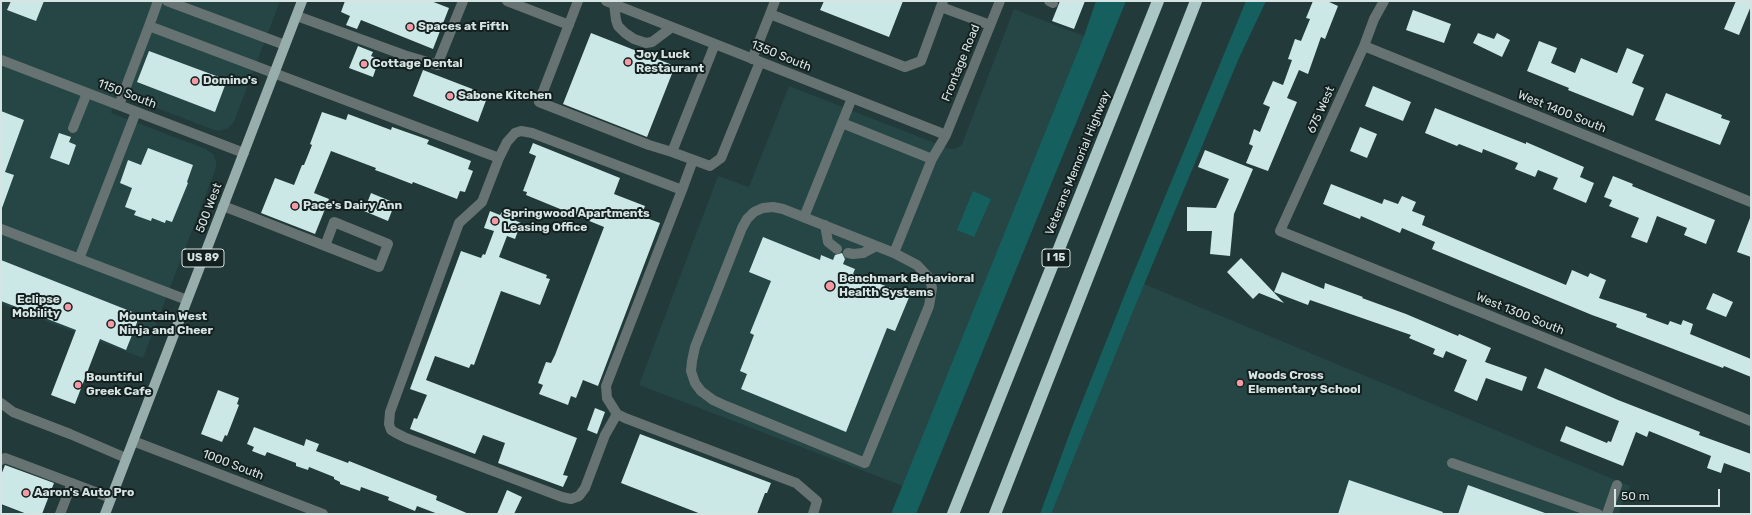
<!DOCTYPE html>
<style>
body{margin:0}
#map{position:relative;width:1752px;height:515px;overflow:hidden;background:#223a39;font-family:Rubik,sans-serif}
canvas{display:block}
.frame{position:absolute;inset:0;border:2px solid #d6e4e4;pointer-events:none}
.scale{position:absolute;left:1614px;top:489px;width:106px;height:18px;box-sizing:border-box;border:2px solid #d6e4e4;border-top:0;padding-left:5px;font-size:12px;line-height:14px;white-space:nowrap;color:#d6e4e4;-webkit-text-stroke:3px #141f1f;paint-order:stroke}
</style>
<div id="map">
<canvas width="1752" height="515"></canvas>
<div class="frame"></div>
<div class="scale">50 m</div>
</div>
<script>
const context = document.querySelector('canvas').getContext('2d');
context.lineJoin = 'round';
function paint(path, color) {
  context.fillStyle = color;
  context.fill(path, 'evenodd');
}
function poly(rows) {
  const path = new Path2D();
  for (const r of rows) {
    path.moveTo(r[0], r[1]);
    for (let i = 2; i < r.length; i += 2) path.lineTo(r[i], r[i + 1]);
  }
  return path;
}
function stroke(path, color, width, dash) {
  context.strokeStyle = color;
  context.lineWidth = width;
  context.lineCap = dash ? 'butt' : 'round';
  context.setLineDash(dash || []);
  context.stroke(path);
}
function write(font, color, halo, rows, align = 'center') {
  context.font = font + ' Rubik,sans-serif';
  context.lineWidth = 4;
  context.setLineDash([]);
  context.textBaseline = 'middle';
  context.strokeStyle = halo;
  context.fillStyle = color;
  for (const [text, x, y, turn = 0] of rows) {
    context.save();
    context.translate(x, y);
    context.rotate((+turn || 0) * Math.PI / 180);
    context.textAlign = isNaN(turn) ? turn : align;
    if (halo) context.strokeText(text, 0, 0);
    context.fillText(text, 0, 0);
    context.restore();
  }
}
paint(poly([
 [1,1,280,1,234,122,228,128,220,131,214,130,118,93,111,113,206,149,213,154,216,161,216,168,143,358,1,304],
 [1014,9,1084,36,903,486,639,385,718,176,749,187,789,86,950,149,957,148,962,144],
 [1137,281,1630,486,1618,514,1045,514],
 [1,505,24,514,1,514]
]), '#254645');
paint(poly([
 [1096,1,1126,1,916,514,891,514,1084,36],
 [1246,1,1266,1,1239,58,1135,306,1051,514,1040,514,1072,427,1131,279],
 [973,191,991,199,974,237,957,230]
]), '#15605f');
paint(poly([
 [11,1,44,1,36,21,7,10],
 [345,1,431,1,449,8,433,49,361,20,357,29,346,25,350,16,341,12],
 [824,1,903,1,889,37,820,10],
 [1060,1,1085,1,1074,29,1052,21],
 [1313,1,1327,1,1338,6,1325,39,1321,37,1308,74,1299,70,1287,98,1297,102,1268,171,1246,163,1253,146,1249,144,1254,129,1260,132,1270,107,1263,104,1273,81,1283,85,1292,60,1288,59,1295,39,1301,41,1310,19,1306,18],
 [1736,1,1751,1,1751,6,1739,35,1724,29],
 [1413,10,1451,24,1444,43,1406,30],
 [591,33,675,66,647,137,563,104],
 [1478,33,1494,39,1497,33,1510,40,1502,57,1473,43],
 [1539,41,1557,48,1551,63,1575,73,1581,58,1617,73,1627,48,1644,55,1632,83,1644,88,1633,116,1568,90,1569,88,1527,71],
 [358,46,373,52,371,56,379,59,373,77,349,68],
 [149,51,227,80,215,112,137,82],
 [423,70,488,95,478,122,413,96],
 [1373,86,1411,102,1403,121,1365,106],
 [1666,93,1722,115,1721,118,1730,121,1720,145,1655,120],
 [1435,108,1526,144,1526,142,1584,167,1580,177,1594,183,1586,203,1553,189,1558,178,1538,170,1535,177,1515,169,1518,163,1483,149,1482,153,1459,144,1457,146,1425,133],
 [1,111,24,120,5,172,14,175,2,208,1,208],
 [322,112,346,120,348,114,391,130,392,127,429,140,427,144,471,161,468,169,473,171,465,192,460,191,457,199,413,182,412,184,386,174,375,170,376,168,331,151,314,193,329,199,315,234,261,213,275,178,294,185,302,165,304,165,312,145,310,144],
 [1360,127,1377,134,1367,158,1350,151],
 [59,133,71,137,69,142,76,145,69,165,50,158],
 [533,143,620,178,614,194,645,206,641,216,660,223,598,386,583,380,576,398,571,396,568,405,539,394,543,385,538,383,546,362,551,363,555,355,604,227,526,195,527,192,523,191,536,156,529,153],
 [148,148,193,165,187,182,188,183,172,222,166,220,165,223,152,218,151,221,134,215,136,211,125,207,132,188,120,183,128,160,141,165],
 [1205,150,1253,169,1234,214,1230,256,1210,254,1212,231,1187,231,1187,207,1216,208,1229,179,1198,167],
 [1613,176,1633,184,1632,186,1715,220,1706,244,1684,235,1687,228,1657,216,1647,243,1631,237,1639,218,1609,206,1612,200,1604,197],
 [1331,184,1382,204,1384,199,1398,204,1402,196,1416,202,1412,211,1425,216,1422,225,1566,285,1572,270,1588,277,1590,273,1606,280,1599,298,1647,314,1646,317,1668,325,1670,321,1681,325,1683,320,1693,324,1690,334,1751,359,1751,377,1724,366,1723,368,1616,327,1617,324,1592,315,1432,249,1435,242,1402,228,1400,233,1361,216,1360,219,1323,204],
 [371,193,395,203,388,221,364,211],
 [490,211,500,215,502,212,515,217,514,220,521,223,515,239,507,236,499,257,547,275,546,278,550,279,540,305,501,291,474,365,471,364,469,368,435,356,426,380,577,438,563,475,568,476,563,487,498,463,505,443,483,435,475,454,410,429,414,418,417,419,427,395,410,389,461,251,481,258,483,254,485,255,494,231,484,228],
 [1750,218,1751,219,1751,257,1737,252],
 [763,237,820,260,821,255,833,260,835,255,842,253,845,259,843,264,855,269,853,274,910,295,895,331,887,328,846,432,741,389,747,374,740,371,754,335,750,333,771,281,749,272],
 [1241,258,1284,303,1259,293,1253,299,1227,272],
 [1,260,140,315,126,350,100,339,75,404,51,395,76,330,1,301],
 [1282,272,1324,289,1325,283,1363,297,1362,298,1406,314,1458,336,1459,334,1491,348,1485,362,1527,377,1522,391,1486,378,1477,401,1454,391,1467,360,1446,351,1443,358,1433,354,1435,349,1409,338,1411,335,1310,300,1308,305,1274,292],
 [1713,293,1733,302,1726,317,1706,309],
 [1545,368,1618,400,1700,432,1699,435,1751,454,1751,473,1724,463,1721,473,1707,468,1711,456,1649,431,1647,437,1636,432,1623,466,1560,441,1566,426,1607,443,1608,441,1611,442,1619,421,1537,388],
 [218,390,239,398,237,404,239,405,227,436,225,435,222,442,201,434],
 [595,408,605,412,597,434,587,430],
 [254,427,304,446,306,439,319,444,316,451,348,463,349,461,437,496,436,500,469,514,438,514,417,506,415,511,388,500,389,497,361,487,360,491,340,484,340,482,334,479,334,477,309,467,308,470,296,466,296,463,267,452,265,456,252,451,254,447,247,444],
 [640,434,771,483,767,493,765,493,757,514,701,514,621,483],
 [5,465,54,483,42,514,27,514,1,504,1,475],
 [1349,480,1443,512,1442,514,1338,514],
 [1468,485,1545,513,1544,514,1458,514],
 [507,490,522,497,514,514,497,514]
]), '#cbe7e6');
stroke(poly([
 [158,1,149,26,499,158],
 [167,1,285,45],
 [507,1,569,25],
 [578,1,539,102,649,145,672,152],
 [606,1,946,135],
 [1049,1,1053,3],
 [1384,1,1374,19,1364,46,1280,231,1751,421],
 [614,4,616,20,618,26,625,33,634,39,646,43,652,42,672,27],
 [941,7,990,25],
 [770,14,775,1],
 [297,16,404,55,437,65,463,1],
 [715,44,672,152,710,166,721,158,760,62],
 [1364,46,1751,202],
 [752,59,770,14,905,67,921,61,943,1],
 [1,60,244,153],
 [119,105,149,26],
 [842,123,932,159],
 [73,128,87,93],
 [682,190,693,160],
 [223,206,244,214,379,267,388,244,334,222,325,246],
 [773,207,783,209,894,253,917,265,930,279,932,288,929,306,865,463,726,406,713,400,701,391,695,383,691,371,692,361,695,347,742,228,747,219,754,212,763,208,773,207],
 [804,217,852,98],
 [825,225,828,242,837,249],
 [1,229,187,300],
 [848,253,853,254,863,253,876,246],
 [894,253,932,159,946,135,1000,1],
 [79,259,136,112],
 [1,403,13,412,70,434,126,458],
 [617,414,605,435,585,488,579,496,571,499,562,497,406,438,396,433,391,430,389,424,390,412,459,223,482,202,499,158,507,142,515,133,521,131,532,133,682,190,606,386,607,398,617,414,625,418,796,483,817,501,813,514],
 [133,441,323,514],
 [1,460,5,458,111,498],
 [1452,463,1598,514],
 [60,514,72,483],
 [1607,514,1617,485]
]), '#677272', 10);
stroke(poly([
 [105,514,302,1]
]), '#97aead', 10);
stroke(poly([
 [953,514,1158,1],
 [995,514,1196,1]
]), '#aac6c5', 12);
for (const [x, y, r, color] of [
 [410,27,4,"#f49aa4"],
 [628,62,4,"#f49aa4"],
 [364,64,4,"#f49aa4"],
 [195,81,4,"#f49aa4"],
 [450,96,4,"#f49aa4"],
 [295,206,4,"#f49aa4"],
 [495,221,4,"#f49aa4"],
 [830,286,5,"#f49aa4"],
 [68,307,4,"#f49aa4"],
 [111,324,4,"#f49aa4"],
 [1240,383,4,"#f49aa4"],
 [78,385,4,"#f49aa4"],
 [26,493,4,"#f49aa4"]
]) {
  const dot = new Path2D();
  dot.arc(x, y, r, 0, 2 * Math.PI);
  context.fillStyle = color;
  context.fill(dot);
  stroke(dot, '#141f1f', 1.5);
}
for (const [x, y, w] of [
 [203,258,42],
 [1056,258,28]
]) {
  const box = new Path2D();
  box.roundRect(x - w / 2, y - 9, w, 18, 3);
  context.fillStyle = '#141f1f';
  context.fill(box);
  stroke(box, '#d6e4e4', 1);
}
write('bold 11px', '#d6e4e4', null, [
 ["US 89",203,258],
 ["I 15",1056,258]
]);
write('bold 12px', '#d6e4e4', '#141f1f', [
 ["Spaces at Fifth",418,27],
 ["Joy Luck",636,55],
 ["Restaurant",636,69],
 ["Cottage Dental",372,64],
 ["Domino's",203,81],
 ["Sabone Kitchen",458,96],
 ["Pace's Dairy Ann",303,206],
 ["Springwood Apartments",503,214],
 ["Leasing Office",503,228],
 ["Benchmark Behavioral",839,279],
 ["Health Systems",839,293],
 ["Eclipse",60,300,"right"],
 ["Mobility",60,314,"right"],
 ["Mountain West",119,317],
 ["Ninja and Cheer",119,331],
 ["Woods Cross",1248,376],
 ["Elementary School",1248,390],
 ["Bountiful",86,378],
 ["Greek Cafe",86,392],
 ["Aaron's Auto Pro",34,493]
], 'left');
write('12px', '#d6e4e4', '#141f1f', [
 ["1350 South",781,56,22],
 ["Frontage Road",961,63,-68],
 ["1150 South",127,94,21],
 ["675 West",1321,110,-66],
 ["West 1400 South",1562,112,22],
 ["Veterans Memorial Highway",1078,163,-68],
 ["500 West",209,208,-69],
 ["West 1300 South",1520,314,22],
 ["1000 South",233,465,21]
]);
</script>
